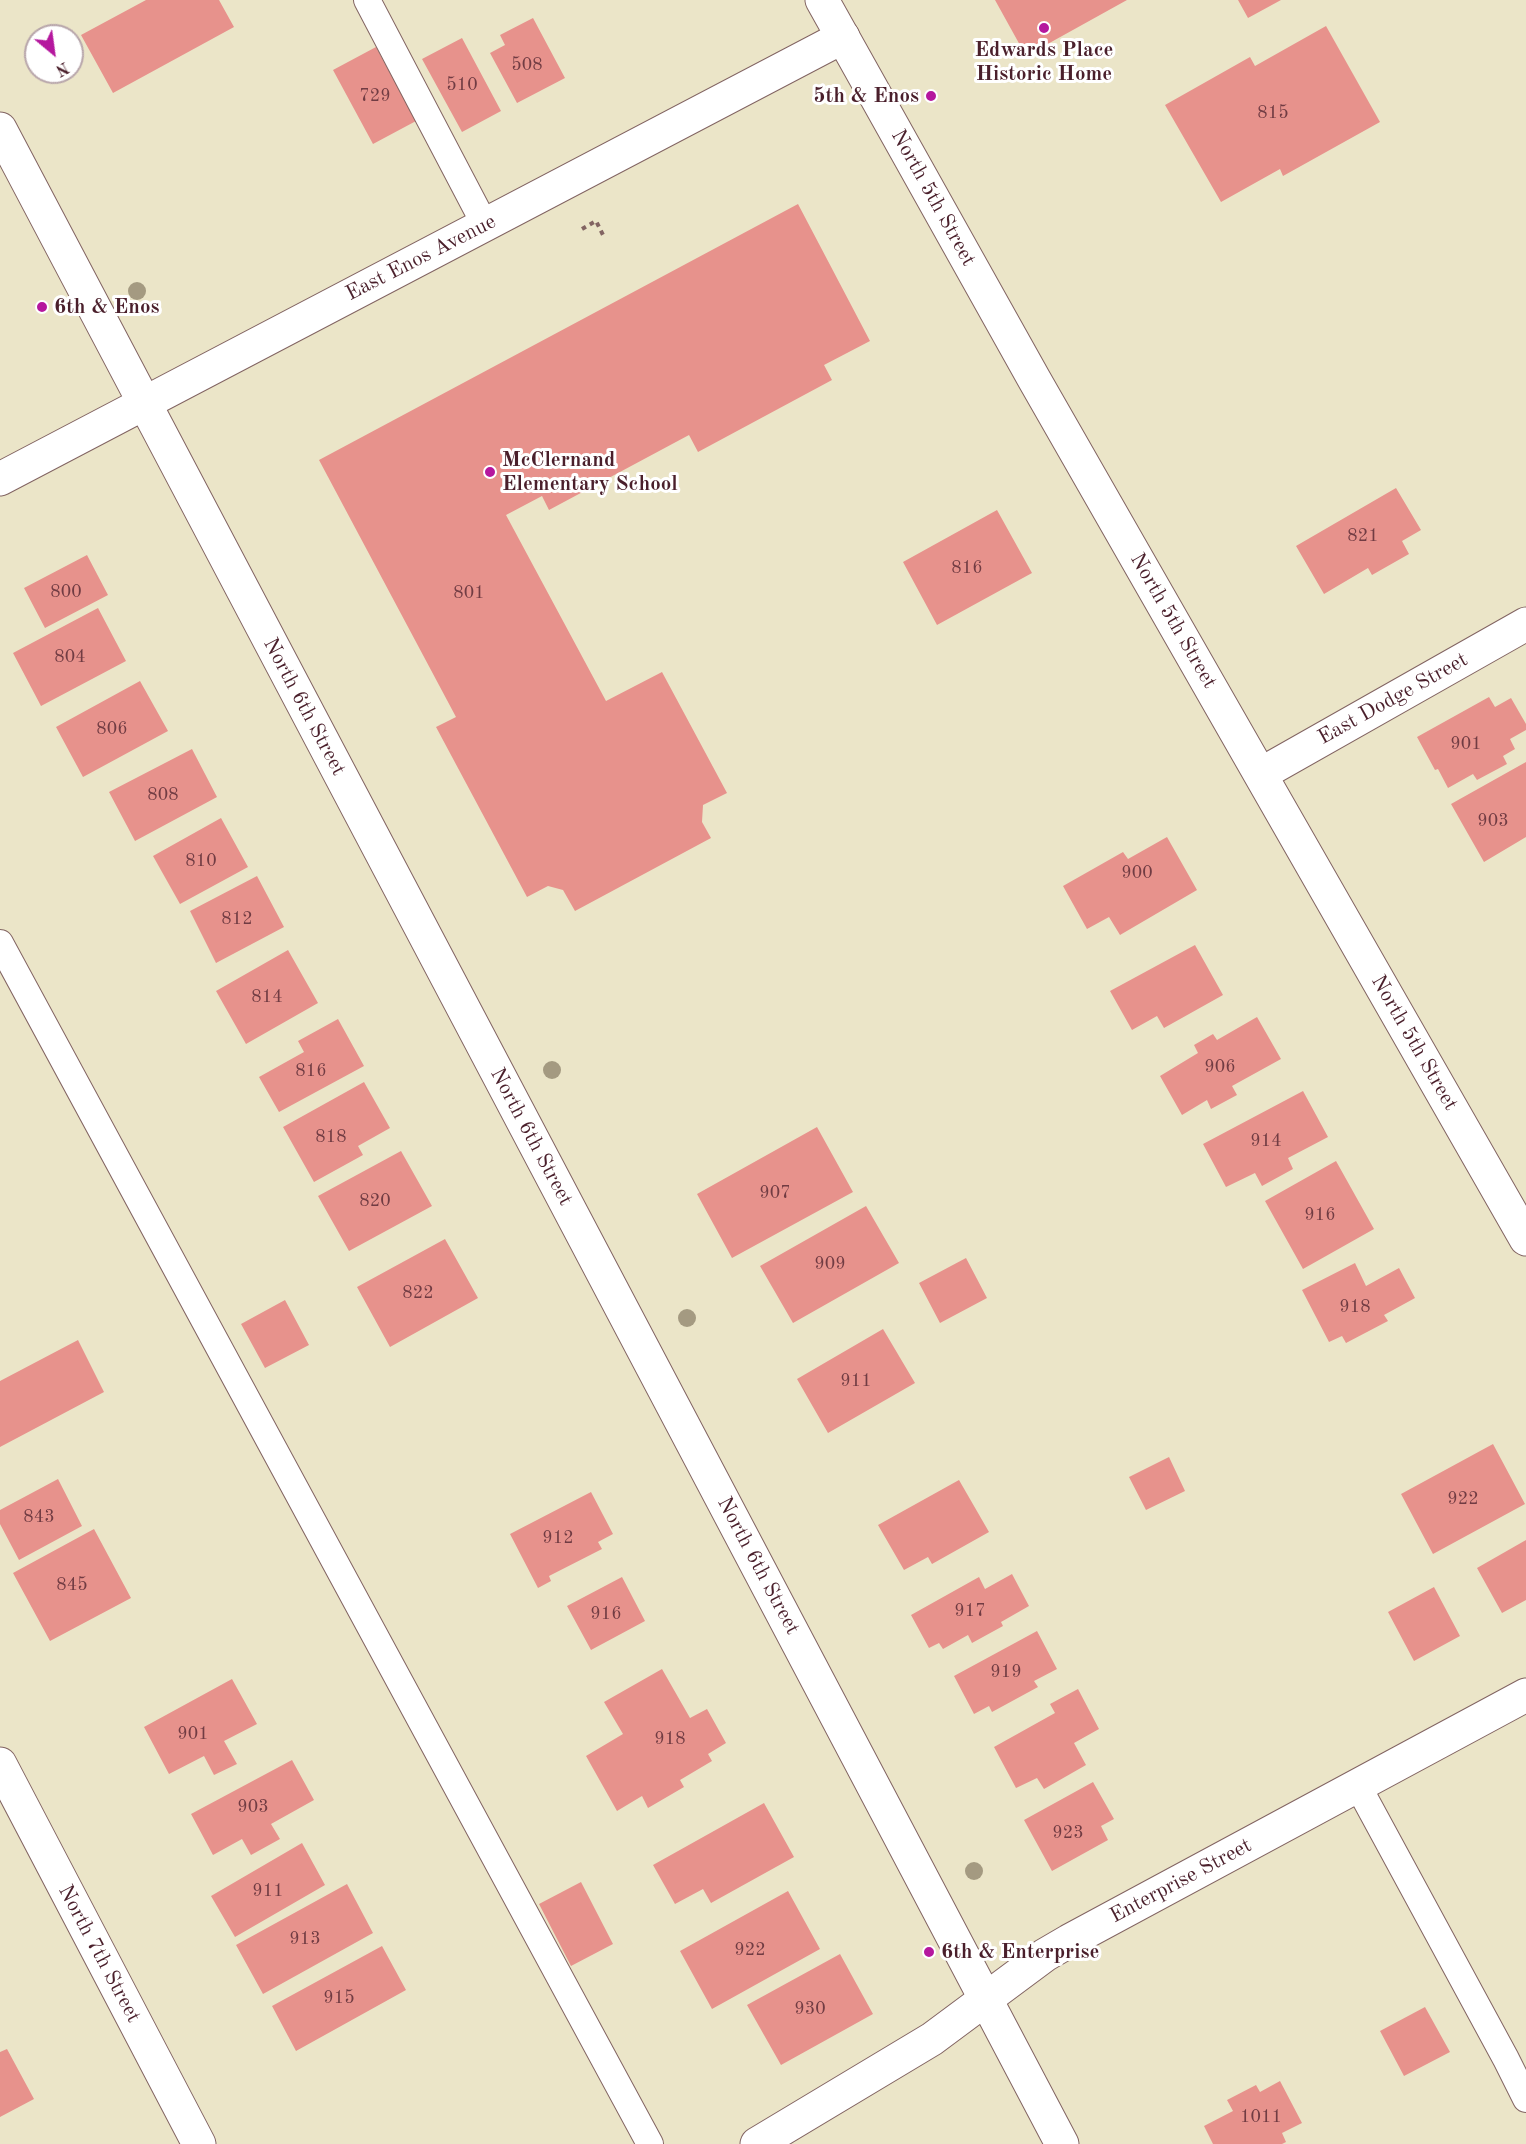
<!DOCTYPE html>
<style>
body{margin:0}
#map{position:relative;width:1526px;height:2144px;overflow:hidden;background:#ebe5c8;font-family:"Old Standard TT",serif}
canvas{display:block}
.north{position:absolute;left:24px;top:24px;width:60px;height:60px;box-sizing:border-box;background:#fff;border:2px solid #b7a5aa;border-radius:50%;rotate:151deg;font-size:16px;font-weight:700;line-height:24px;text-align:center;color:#4a1f2b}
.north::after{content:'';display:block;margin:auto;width:21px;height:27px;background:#b5179e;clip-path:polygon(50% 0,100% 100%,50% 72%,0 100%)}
</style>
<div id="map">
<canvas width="1526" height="2144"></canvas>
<div class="north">N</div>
</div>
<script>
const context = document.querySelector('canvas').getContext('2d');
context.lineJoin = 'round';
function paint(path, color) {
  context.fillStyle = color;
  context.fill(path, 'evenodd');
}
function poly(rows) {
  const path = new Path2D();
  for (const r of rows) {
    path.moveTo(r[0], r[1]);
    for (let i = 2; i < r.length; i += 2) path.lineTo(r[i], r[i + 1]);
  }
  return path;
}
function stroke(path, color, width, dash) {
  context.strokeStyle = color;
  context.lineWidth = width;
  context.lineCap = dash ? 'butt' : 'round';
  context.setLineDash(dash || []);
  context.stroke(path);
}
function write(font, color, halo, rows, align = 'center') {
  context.font = font + ' "Old Standard TT",serif';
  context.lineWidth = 6;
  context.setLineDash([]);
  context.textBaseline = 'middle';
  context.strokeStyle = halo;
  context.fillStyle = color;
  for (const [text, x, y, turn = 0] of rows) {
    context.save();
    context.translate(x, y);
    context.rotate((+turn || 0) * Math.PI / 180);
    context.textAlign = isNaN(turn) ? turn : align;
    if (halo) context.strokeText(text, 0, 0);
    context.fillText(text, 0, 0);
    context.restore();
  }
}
paint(poly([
 [146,0,219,0,234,27,113,93,81,35],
 [995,0,1127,0,1026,56],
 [1238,0,1281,0,1248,18],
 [533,18,565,78,517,103,490,53,505,45,500,35],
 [1326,26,1380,122,1283,176,1280,169,1221,202,1165,105,1250,57,1255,66],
 [462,38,501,111,462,132,422,59],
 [376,47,416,121,373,144,333,70],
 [798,204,870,341,824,365,832,380,698,452,689,435,549,510,542,496,506,515,606,701,662,672,727,793,703,805,702,822,711,838,575,911,563,890,548,886,527,897,436,727,456,717,319,460],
 [1396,488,1421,530,1402,541,1409,554,1372,575,1368,568,1324,594,1296,546],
 [997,510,1032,573,937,625,903,562],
 [87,555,108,595,45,628,24,588],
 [98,608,126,661,41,706,13,653],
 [140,681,168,731,83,777,56,727],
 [1489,697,1495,707,1511,698,1526,724,1526,730,1510,739,1515,749,1503,756,1507,764,1477,780,1473,774,1448,788,1438,769,1435,770,1417,737],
 [192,749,217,797,135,841,109,792],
 [1526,762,1526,837,1484,862,1451,804],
 [221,818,248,867,180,904,153,856],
 [1167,837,1197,890,1120,935,1109,917,1087,929,1063,886,1123,852,1128,859],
 [257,876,284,927,216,963,190,911],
 [1195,945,1223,995,1164,1028,1157,1016,1132,1030,1110,991],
 [288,950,318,1003,246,1044,216,991],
 [1257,1017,1281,1059,1232,1086,1237,1095,1211,1109,1207,1100,1182,1115,1160,1076,1198,1053,1194,1045,1213,1034,1217,1040],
 [338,1019,364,1066,279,1112,259,1077,304,1052,298,1041],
 [364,1082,390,1128,358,1146,363,1155,314,1182,283,1127],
 [1303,1091,1328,1137,1288,1158,1293,1169,1262,1186,1255,1173,1226,1187,1203,1144],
 [817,1127,853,1192,732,1258,697,1194],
 [401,1151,432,1206,349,1251,318,1196],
 [1336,1161,1374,1229,1303,1269,1265,1201],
 [866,1206,899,1263,793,1323,760,1266],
 [445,1239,478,1298,390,1347,357,1287],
 [966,1258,987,1298,940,1323,919,1283],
 [1355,1263,1366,1286,1399,1268,1415,1298,1384,1315,1388,1321,1346,1343,1342,1336,1329,1342,1302,1290],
 [285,1300,309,1345,265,1368,241,1324],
 [883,1329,915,1383,828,1433,797,1379],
 [78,1340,104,1392,0,1447,0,1381],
 [1493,1444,1525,1504,1433,1554,1401,1494],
 [1169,1457,1185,1491,1146,1510,1129,1477],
 [58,1479,82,1526,19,1560,0,1524,0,1510],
 [959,1480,989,1532,932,1564,928,1557,904,1570,878,1525],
 [591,1492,613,1534,598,1542,602,1549,549,1576,551,1581,538,1588,510,1534],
 [94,1529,131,1598,50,1641,13,1573],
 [1526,1540,1526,1600,1502,1613,1477,1568],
 [1012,1574,1029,1606,1001,1622,1003,1626,972,1643,968,1635,943,1649,939,1643,929,1648,911,1615,979,1577,985,1589],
 [622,1577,645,1621,591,1650,567,1606],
 [1434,1587,1460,1636,1414,1661,1388,1612],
 [1037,1631,1057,1669,1034,1681,1038,1687,992,1712,989,1706,974,1714,954,1676],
 [662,1669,690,1718,707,1709,726,1743,708,1754,712,1761,680,1780,684,1787,648,1808,642,1796,617,1811,586,1756,623,1734,604,1702],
 [232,1679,257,1724,224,1741,237,1764,214,1775,204,1756,169,1774,144,1727],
 [1078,1689,1099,1729,1074,1743,1086,1765,1044,1789,1037,1778,1016,1788,994,1747,1055,1713,1050,1704],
 [292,1760,314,1800,271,1824,280,1839,251,1855,242,1839,213,1855,191,1814],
 [1093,1782,1114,1819,1101,1826,1108,1840,1052,1871,1024,1820],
 [764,1803,794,1857,711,1903,703,1889,675,1904,653,1865],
 [302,1843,325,1885,235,1937,211,1896],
 [581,1882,613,1944,571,1966,539,1904],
 [347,1884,373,1933,263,1994,236,1945],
 [788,1891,820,1949,712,2009,680,1951],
 [382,1946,406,1990,296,2051,272,2006],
 [840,1954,873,2014,781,2065,747,2005],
 [1425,2007,1450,2052,1404,2076,1380,2031],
 [7,2049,34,2099,0,2117,0,2052],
 [1280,2081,1302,2123,1282,2133,1286,2142,1282,2144,1213,2144,1204,2126,1233,2111,1227,2100,1256,2085,1260,2092]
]), '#e7928c');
const service = poly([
 [367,0,485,225],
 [0,943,650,2144],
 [1358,1786,1506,2059,1526,2099]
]);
const minor = poly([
 [0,479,843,37],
 [1261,774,1526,624],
 [0,1764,199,2144],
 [757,2144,932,2039,1045,1955,1069,1941,1526,1695]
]);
const secondary = poly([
 [822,0,1034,379,1526,1239],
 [0,129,1062,2144]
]);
stroke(service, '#826462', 28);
stroke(minor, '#826462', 35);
stroke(secondary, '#826462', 35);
stroke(poly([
 [582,229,596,221,604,237]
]), '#826462', 4, [4.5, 4.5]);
stroke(service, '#fff', 26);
stroke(minor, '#fff', 33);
stroke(secondary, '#fff', 33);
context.fillStyle = '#a49a81';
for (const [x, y] of [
 [137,291],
 [552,1070],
 [687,1318],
 [974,1871]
]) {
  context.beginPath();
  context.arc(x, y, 9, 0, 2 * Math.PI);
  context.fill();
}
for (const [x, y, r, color] of [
 [1044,28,6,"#b5179e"],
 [931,96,6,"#b5179e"],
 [42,307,6,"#b5179e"],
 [490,472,6,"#b5179e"],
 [929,1952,6,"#b5179e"]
]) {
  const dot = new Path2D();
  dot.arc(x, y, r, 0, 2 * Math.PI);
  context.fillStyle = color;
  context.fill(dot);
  stroke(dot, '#fff', 2);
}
write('18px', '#713c43', null, [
 ["508",527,65],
 ["510",462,85],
 ["729",375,96],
 ["815",1273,113],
 ["821",1363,536],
 ["816",967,568],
 ["800",66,592],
 ["801",469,593],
 ["804",70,657],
 ["806",112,729],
 ["901",1466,744],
 ["808",163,795],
 ["903",1493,821],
 ["810",201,861],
 ["900",1137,873],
 ["812",237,919],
 ["814",267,997],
 ["906",1220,1067],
 ["816",311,1071],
 ["818",331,1137],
 ["914",1266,1141],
 ["907",775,1193],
 ["820",375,1201],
 ["916",1320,1215],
 ["909",830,1264],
 ["822",418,1293],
 ["918",1355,1307],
 ["911",856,1381],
 ["922",1463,1499],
 ["843",39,1517],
 ["912",558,1538],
 ["845",72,1585],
 ["917",970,1611],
 ["916",606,1614],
 ["919",1006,1672],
 ["901",193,1734],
 ["918",670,1739],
 ["903",253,1807],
 ["923",1068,1833],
 ["911",268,1891],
 ["913",305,1939],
 ["922",750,1950],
 ["915",339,1998],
 ["930",810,2009],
 ["1011",1261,2117]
]);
write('bold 21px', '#4a1f2b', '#fff', [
 ["Edwards Place",1044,50,"center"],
 ["Historic Home",1044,74,"center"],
 ["5th & Enos",919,96,"right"],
 ["6th & Enos",54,307],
 ["McClernand",502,460],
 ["Elementary School",502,484],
 ["6th & Enterprise",941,1952]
], 'left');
write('21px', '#4a1f2b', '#fff', [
 ["North 5th Street",933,198,61],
 ["East Enos Avenue",421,258,-27],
 ["North 5th Street",1173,621,60],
 ["East Dodge Street",1393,699,-29],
 ["North 6th Street",304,707,62],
 ["North 5th Street",1414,1043,60],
 ["North 6th Street",531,1137,62],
 ["North 6th Street",758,1566,62],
 ["Enterprise Street",1181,1881,-28],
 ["North 7th Street",99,1954,62]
]);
</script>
